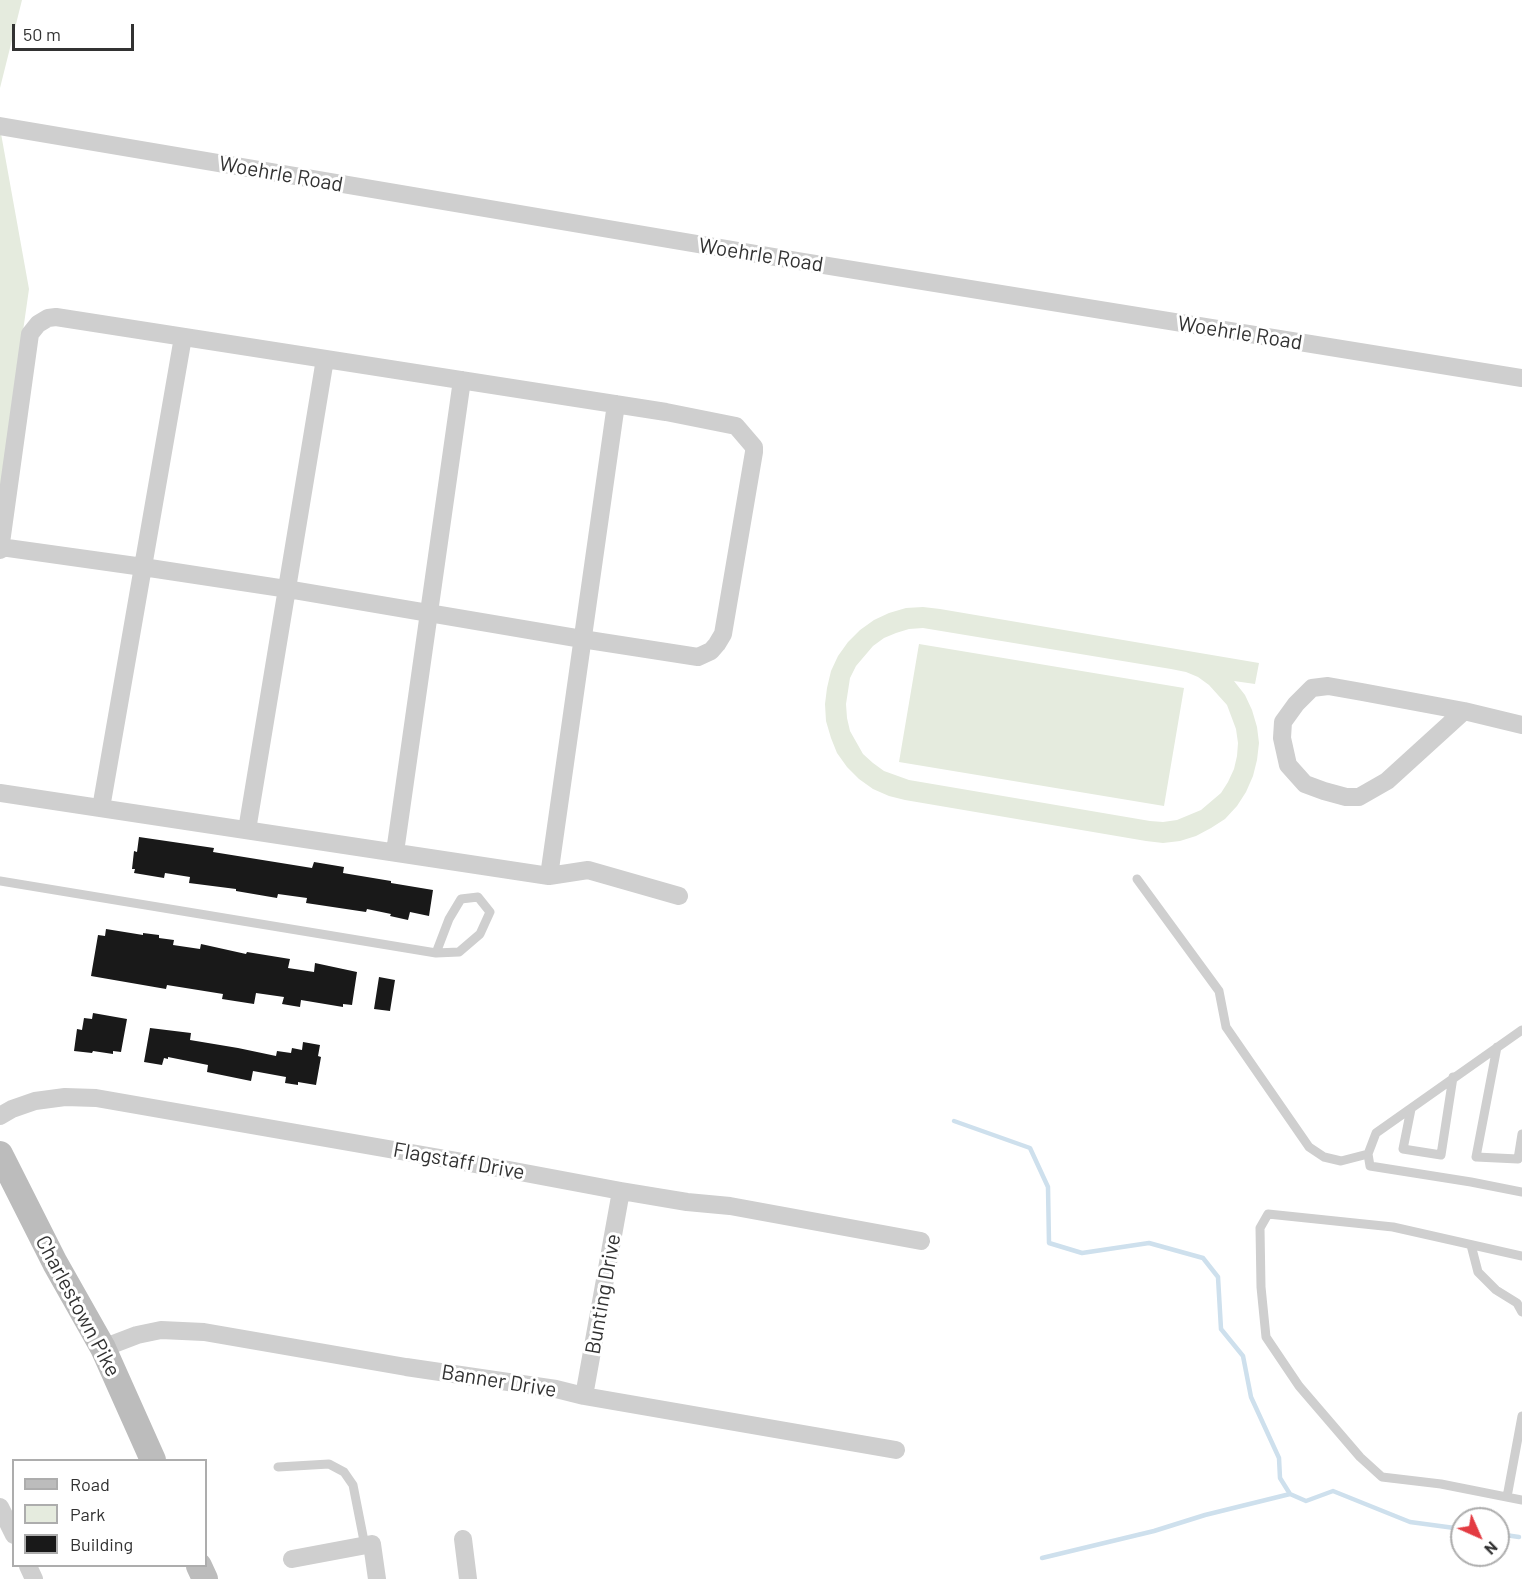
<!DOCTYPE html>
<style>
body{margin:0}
#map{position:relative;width:1522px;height:1579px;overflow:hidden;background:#fff;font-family:Barlow,sans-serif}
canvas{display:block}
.legend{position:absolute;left:12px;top:1459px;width:195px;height:108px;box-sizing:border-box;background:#fff;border:2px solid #adadad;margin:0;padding:8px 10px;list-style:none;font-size:18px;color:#323232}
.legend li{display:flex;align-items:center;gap:12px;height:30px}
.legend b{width:30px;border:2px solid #adadad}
.north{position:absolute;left:1450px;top:1507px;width:60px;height:60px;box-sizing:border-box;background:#fff;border:2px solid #adadad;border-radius:50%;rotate:135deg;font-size:16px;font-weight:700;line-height:24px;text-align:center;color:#323232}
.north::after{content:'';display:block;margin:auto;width:21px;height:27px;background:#e33b42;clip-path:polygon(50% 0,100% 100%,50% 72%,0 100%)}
.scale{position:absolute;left:12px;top:24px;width:122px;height:27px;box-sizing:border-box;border:3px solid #323232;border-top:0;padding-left:8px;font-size:18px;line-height:21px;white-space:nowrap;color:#323232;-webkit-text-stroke:4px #fff;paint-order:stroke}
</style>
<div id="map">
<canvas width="1522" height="1579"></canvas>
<ul class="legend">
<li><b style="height:8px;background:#bcbcbc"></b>Road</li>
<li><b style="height:16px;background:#e5ebde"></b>Park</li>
<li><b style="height:16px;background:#191919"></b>Building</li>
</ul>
<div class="north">N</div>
<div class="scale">50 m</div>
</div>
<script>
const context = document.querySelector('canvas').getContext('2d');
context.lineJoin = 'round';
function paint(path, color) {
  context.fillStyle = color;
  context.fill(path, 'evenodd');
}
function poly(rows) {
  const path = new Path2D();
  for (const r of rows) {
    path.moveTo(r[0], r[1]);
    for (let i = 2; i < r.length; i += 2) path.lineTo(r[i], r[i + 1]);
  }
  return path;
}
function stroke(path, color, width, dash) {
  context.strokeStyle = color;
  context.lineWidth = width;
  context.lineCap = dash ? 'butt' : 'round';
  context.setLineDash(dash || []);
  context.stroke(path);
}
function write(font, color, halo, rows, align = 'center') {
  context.font = font + ' Barlow,sans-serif';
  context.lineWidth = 6;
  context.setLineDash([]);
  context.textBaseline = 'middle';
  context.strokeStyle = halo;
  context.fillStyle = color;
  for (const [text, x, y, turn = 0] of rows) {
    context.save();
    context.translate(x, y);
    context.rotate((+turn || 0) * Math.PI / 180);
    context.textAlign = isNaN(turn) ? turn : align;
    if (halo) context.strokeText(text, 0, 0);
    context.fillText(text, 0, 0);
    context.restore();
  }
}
paint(poly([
 [0,0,22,0,0,88],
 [0,128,29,289,0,492],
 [923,607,940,609,1259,663,1255,684,1234,681,1245,695,1252,710,1257,727,1259,743,1257,760,1253,776,1246,792,1237,806,1225,819,1211,828,1196,836,1180,841,1163,843,1146,841,905,800,889,796,873,789,859,779,847,767,837,753,831,738,826,721,825,704,827,688,831,671,838,656,848,642,860,630,874,620,889,613,906,608],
 [923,628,1171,669,1186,672,1198,677,1209,685,1227,705,1236,729,1238,743,1237,756,1234,769,1228,782,1221,793,1201,810,1177,820,1163,822,1150,821,909,780,884,771,873,763,863,754,850,731,847,718,846,704,850,678,856,666,873,646,884,638,896,633,909,629],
 [919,644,1184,688,1164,806,899,762]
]), '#e5ebde');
stroke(poly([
 [954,1121,1030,1148,1048,1187,1049,1243,1082,1253,1149,1243,1203,1258,1218,1277,1221,1329,1243,1356,1251,1397,1279,1458,1280,1478,1290,1494,1306,1501,1333,1491,1410,1522,1462,1529],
 [1498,1534,1519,1537],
 [1042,1558,1154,1531,1205,1515,1290,1494]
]), '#cee0ed', 4.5);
paint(poly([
 [139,837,214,848,213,852,312,868,314,862,344,867,343,873,391,881,391,883,433,890,429,916,410,912,408,920,390,916,391,914,367,909,366,912,306,903,307,898,278,894,277,898,236,891,236,889,189,883,190,877,165,873,164,878,134,873,135,869,132,869,134,851,137,852],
 [106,929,143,935,143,933,159,935,159,938,174,940,173,945,200,949,201,944,246,954,247,952,290,959,288,968,314,972,315,963,357,972,352,1005,343,1004,343,1007,301,1000,300,1007,282,1004,284,997,256,993,254,1004,222,999,223,994,167,985,166,989,91,976,98,935,105,936],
 [379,977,395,980,390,1011,374,1009],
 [93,1013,127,1019,121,1052,113,1051,113,1054,93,1051,92,1053,74,1051,77,1029,82,1030,84,1018,92,1019],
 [150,1028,191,1033,190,1040,238,1048,276,1056,277,1051,291,1053,292,1048,302,1050,303,1042,320,1045,318,1056,321,1057,316,1085,298,1082,298,1085,285,1083,286,1077,253,1071,251,1081,207,1072,208,1065,168,1057,168,1059,164,1058,162,1065,144,1062]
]), '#191919');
stroke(poly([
 [1137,879,1219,991,1226,1027,1309,1147,1324,1157,1341,1161,1368,1154],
 [0,881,436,953,459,952,480,934,490,912,478,897,461,899,449,919,436,953],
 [1522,1030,1376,1133,1368,1154,1370,1166,1471,1182,1522,1192],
 [1497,1047,1476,1157,1518,1159,1522,1134],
 [1411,1109,1403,1149,1441,1155,1453,1077],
 [1471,1245,1478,1272,1496,1290,1517,1303,1522,1312],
 [1522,1256,1393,1227,1268,1214,1260,1228,1261,1287,1266,1337,1299,1386,1360,1457,1382,1477,1441,1484,1522,1500],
 [278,1467,329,1464,344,1472,353,1485,365,1546],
 [1507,1497,1522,1416]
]), '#cfcfcf', 9);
stroke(poly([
 [0,126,798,261,1522,378],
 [0,550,30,334,38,324,48,318,56,317,666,412,736,426,754,447,754,452,723,634,717,644,711,651,698,657,582,639,287,589,143,567,0,547],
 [1328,686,1362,692,1464,711,1387,781,1359,797,1346,797,1324,791,1305,784,1288,765,1282,738,1283,722,1296,704,1312,688,1328,686],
 [1464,711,1522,725],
 [0,793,549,876,588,870,679,896],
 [101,808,183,337],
 [247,830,325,359],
 [395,852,462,380],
 [549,876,616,404],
 [0,1116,12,1109,35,1101,65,1097,96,1098,509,1170,621,1191,687,1202,730,1206,921,1241],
 [103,1348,137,1335,161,1330,204,1332,406,1367,556,1389,584,1396,896,1450],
 [584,1396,621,1191],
 [0,1507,14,1535],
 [463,1539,468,1579],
 [292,1559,372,1544,377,1579],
 [28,1566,34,1579]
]), '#cfcfcf', 18);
stroke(poly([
 [0,1154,55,1263,103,1348,153,1460],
 [199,1566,205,1579]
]), '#bcbcbc', 26);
write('21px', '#323232', '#fff', [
 ["Woehrle Road",281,174,10],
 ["Woehrle Road",761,255,9],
 ["Woehrle Road",1240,333,9],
 ["Flagstaff Drive",459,1161,10],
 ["Bunting Drive",603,1294,-80],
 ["Charlestown Pike",78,1306,62],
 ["Banner Drive",499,1381,9]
]);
</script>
